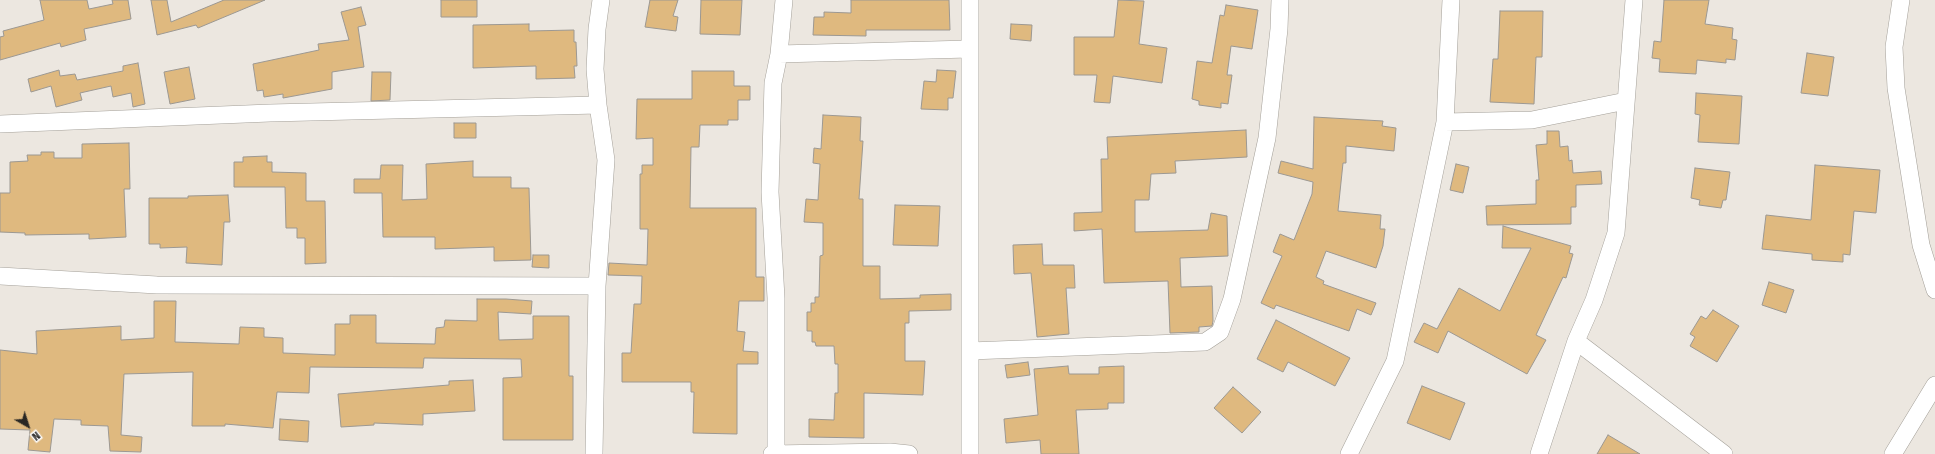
<!DOCTYPE html>
<style>
body{margin:0}
#map{position:relative;width:1935px;height:454px;overflow:hidden;background:#ece7e0;font-family:"Fira Sans Condensed",sans-serif}
canvas{display:block}
.north{position:absolute;left:8px;top:406px;width:40px;height:40px;-webkit-text-stroke:3px #fff;paint-order:stroke;rotate:141deg;font-size:11px;font-weight:700;line-height:16px;text-align:center;color:#292724}
.north::after{content:'';display:block;margin:auto;width:14px;height:18px;background:#292724;clip-path:polygon(50% 0,100% 100%,50% 72%,0 100%)}
</style>
<div id="map">
<canvas width="1935" height="454"></canvas>
<div class="north">N</div>
</div>
<script>
const context = document.querySelector('canvas').getContext('2d');
context.lineJoin = 'round';
function paint(path, color) {
  context.fillStyle = color;
  context.fill(path, 'evenodd');
}
function poly(rows) {
  const path = new Path2D();
  for (const r of rows) {
    path.moveTo(r[0], r[1]);
    for (let i = 2; i < r.length; i += 2) path.lineTo(r[i], r[i + 1]);
  }
  return path;
}
function stroke(path, color, width, dash) {
  context.strokeStyle = color;
  context.lineWidth = width;
  context.lineCap = dash ? 'butt' : 'round';
  context.setLineDash(dash || []);
  context.stroke(path);
}
const building = poly([
 [40,0,87,0,89,9,113,4,112,0,128,0,131,19,84,29,86,40,61,47,60,43,0,60,0,37,4,36,3,31,44,20,40,0],
 [151,0,167,0,171,22,224,0,265,0,198,28,196,25,157,35,151,0],
 [441,0,477,0,477,17,441,17,441,0],
 [650,0,678,0,673,16,678,17,676,31,645,27,650,0],
 [701,0,742,0,740,35,700,34,701,0],
 [851,0,949,0,950,30,866,30,866,36,813,35,814,17,824,17,824,12,851,13,851,0],
 [1118,0,1144,1,1139,44,1167,48,1162,83,1113,76,1110,103,1094,102,1097,75,1074,75,1074,37,1114,37,1118,0],
 [1664,0,1709,0,1705,24,1733,28,1732,39,1737,40,1735,60,1726,59,1726,63,1697,60,1696,74,1659,72,1660,59,1652,58,1654,41,1661,42,1664,0],
 [1226,5,1258,10,1252,49,1231,46,1227,75,1232,75,1228,104,1221,103,1221,108,1199,105,1199,101,1192,99,1197,61,1212,63,1220,15,1224,16,1226,5],
 [361,7,366,25,358,27,364,67,332,72,332,89,283,98,283,94,264,97,263,90,257,91,253,64,319,50,318,44,349,40,341,12,361,7],
 [1500,11,1543,11,1542,57,1536,57,1534,104,1490,102,1493,59,1498,59,1500,11],
 [529,24,529,31,574,30,574,42,576,42,577,66,574,66,575,78,536,79,536,66,473,68,473,25,529,24],
 [1011,24,1032,25,1031,41,1010,39,1011,24],
 [1807,53,1834,57,1828,96,1801,93,1807,53],
 [138,63,145,104,133,107,131,93,113,97,111,86,80,93,82,100,56,107,51,86,31,92,28,79,59,70,60,76,75,74,77,80,123,71,123,66,138,63],
 [189,67,195,99,170,104,164,72,189,67],
 [937,70,956,71,953,98,948,98,948,110,921,109,924,81,936,82,937,70],
 [692,71,734,71,734,86,750,86,750,100,738,100,738,120,728,120,728,125,700,125,699,147,691,147,690,208,756,208,756,277,764,277,764,301,739,301,737,331,745,332,743,351,758,352,758,364,737,364,737,434,693,433,694,392,691,392,691,382,622,382,622,353,631,353,634,304,641,304,642,276,608,275,609,263,647,265,648,229,640,229,640,174,642,174,642,165,653,165,653,138,636,139,637,99,692,99,692,71],
 [372,72,391,72,390,100,371,101,372,72],
 [1696,93,1742,96,1739,144,1698,142,1700,115,1695,114,1696,93],
 [823,115,861,117,860,141,863,141,859,199,863,199,863,266,880,266,880,299,920,298,920,295,951,294,951,310,909,311,909,323,905,323,905,361,925,361,923,395,864,393,864,438,809,437,809,419,834,420,835,393,838,393,838,364,835,364,834,346,816,346,815,342,812,342,812,331,807,331,807,312,811,312,811,303,815,303,815,297,819,297,820,256,823,255,823,223,804,222,806,199,818,200,820,164,813,163,814,148,821,149,823,115],
 [1314,117,1383,121,1382,126,1396,128,1394,151,1346,146,1346,163,1343,163,1338,211,1381,215,1380,229,1385,229,1383,246,1376,268,1326,251,1316,277,1324,281,1323,284,1376,303,1371,315,1357,309,1349,331,1276,305,1274,309,1261,303,1282,256,1273,252,1280,234,1294,240,1312,194,1313,182,1278,173,1281,161,1313,169,1314,117],
 [454,123,476,123,476,138,454,138,454,123],
 [1246,130,1247,157,1175,161,1176,173,1151,174,1149,200,1135,200,1135,232,1208,230,1211,213,1227,216,1228,256,1180,258,1181,287,1212,286,1213,321,1212,326,1199,327,1199,332,1170,333,1168,281,1104,283,1102,229,1074,231,1074,213,1102,212,1101,159,1108,159,1107,137,1246,130],
 [1547,131,1559,131,1560,147,1568,146,1569,161,1572,160,1573,173,1601,171,1602,184,1576,185,1576,207,1571,207,1571,224,1487,225,1486,206,1536,204,1536,180,1539,180,1536,145,1547,144,1547,131],
 [129,143,130,189,124,189,126,237,89,239,89,234,25,235,25,233,0,232,0,193,10,193,10,162,28,161,27,155,41,155,41,152,54,152,54,158,82,158,82,144,129,143],
 [267,156,267,162,272,162,272,172,306,173,306,201,325,201,326,263,305,264,305,238,297,238,297,228,286,228,285,187,234,187,234,162,243,162,243,157,267,156],
 [473,161,473,177,511,177,511,188,529,188,531,260,494,261,494,247,435,249,435,237,383,237,382,193,354,193,354,179,380,179,381,165,403,165,402,200,427,199,426,164,473,161],
 [1456,164,1469,167,1463,193,1450,190,1456,164],
 [1815,165,1880,170,1876,213,1854,211,1850,255,1843,254,1843,262,1812,260,1812,254,1762,249,1766,215,1811,220,1815,165],
 [1695,168,1730,172,1726,200,1723,200,1721,208,1699,205,1700,200,1691,198,1695,168],
 [228,195,230,222,224,222,222,265,186,263,187,247,160,248,160,244,149,244,149,198,188,198,188,196,228,195],
 [895,205,940,206,938,246,893,245,895,205],
 [1503,226,1571,246,1569,253,1573,254,1566,278,1563,277,1536,335,1546,340,1527,374,1448,331,1438,353,1414,342,1424,323,1437,329,1459,288,1500,311,1531,248,1502,248,1503,226],
 [1042,244,1043,265,1074,265,1075,288,1066,288,1069,334,1037,337,1031,273,1014,274,1013,245,1042,244],
 [533,255,549,255,549,268,532,267,533,255],
 [1769,282,1794,290,1786,313,1762,305,1769,282],
 [477,299,506,299,532,301,531,314,498,312,499,340,533,339,533,316,569,316,569,376,573,376,573,440,503,440,503,378,522,377,521,359,424,358,423,368,310,367,309,393,277,392,273,428,225,424,225,426,192,426,193,372,124,374,121,435,142,437,141,452,110,451,108,426,81,425,81,420,54,419,50,452,28,450,30,430,0,429,0,350,37,354,36,331,121,326,121,340,154,338,154,301,176,301,175,342,239,344,240,327,264,328,264,337,283,338,283,353,335,355,335,324,350,324,350,315,376,315,376,343,435,344,436,328,444,327,445,320,477,321,477,299],
 [1713,310,1739,326,1717,362,1690,346,1695,337,1690,334,1701,316,1706,319,1713,310],
 [1276,320,1350,358,1335,386,1288,362,1283,372,1257,359,1276,320],
 [1028,362,1030,375,1007,378,1005,365,1028,362],
 [1068,366,1069,374,1099,374,1099,367,1124,366,1124,403,1108,403,1108,409,1076,410,1079,454,1041,454,1040,440,1006,443,1004,419,1038,415,1034,369,1068,366],
 [473,380,475,411,423,414,423,425,374,423,374,425,341,427,338,394,449,385,449,381,473,380],
 [1422,386,1465,403,1450,440,1407,423,1422,386],
 [1233,387,1261,412,1242,433,1214,408,1233,387],
 [280,419,309,421,308,442,279,440,280,419],
 [1608,435,1640,454,1597,454,1608,435]
]);
paint(building, '#dfb97f');
stroke(building, '#9c9892', 1);
const minor = poly([
 [1901,0,1894,47,1896,88,1921,245,1935,290],
 [779,54,969,49],
 [1445,122,1532,120,1626,101],
 [0,124,270,113,598,105],
 [0,276,157,285,597,286],
 [1576,341,1724,454],
 [970,351,1205,342,1220,332,1232,299,1267,138,1279,29,1280,0],
 [594,454,597,286,606,160,598,105,595,69,597,29,601,0],
 [772,454,890,452,909,454],
 [776,454,776,298,770,192,773,83,779,54,784,0],
 [970,454,970,0],
 [1349,454,1395,361,1445,122,1451,0],
 [1539,454,1576,341,1594,300,1616,233,1634,0],
 [1893,454,1935,385]
]);
stroke(minor, '#a4a099', 18);
stroke(minor, '#fff', 17);
</script>
